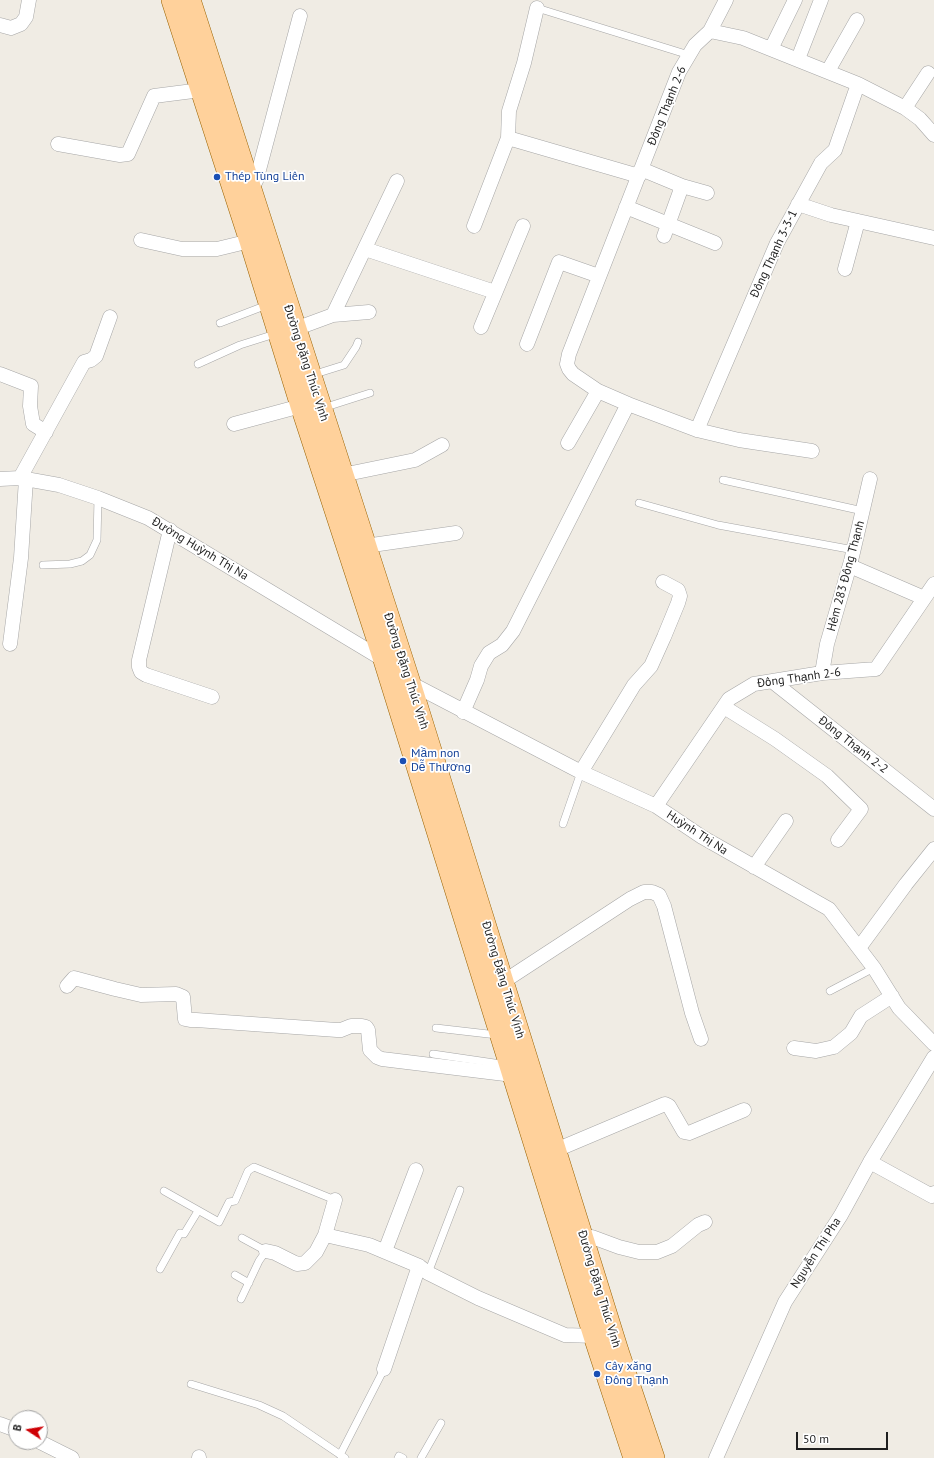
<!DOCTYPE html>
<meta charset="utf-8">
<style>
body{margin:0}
#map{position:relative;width:934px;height:1458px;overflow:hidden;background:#f0ece4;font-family:"PT Sans",sans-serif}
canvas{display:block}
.north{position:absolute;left:8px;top:1410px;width:40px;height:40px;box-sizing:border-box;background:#fff;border:1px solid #a5a5a5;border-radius:50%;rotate:282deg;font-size:11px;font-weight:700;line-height:16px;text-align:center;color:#1f1f1f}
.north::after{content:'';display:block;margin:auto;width:14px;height:18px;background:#ce0005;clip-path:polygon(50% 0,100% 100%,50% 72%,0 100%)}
.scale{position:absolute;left:796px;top:1432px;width:92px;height:18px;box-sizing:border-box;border:2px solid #1f1f1f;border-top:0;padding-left:5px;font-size:12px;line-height:14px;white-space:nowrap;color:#1f1f1f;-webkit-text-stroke:3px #fff;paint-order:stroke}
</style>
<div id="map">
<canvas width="934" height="1458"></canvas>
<div class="north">B</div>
<div class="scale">50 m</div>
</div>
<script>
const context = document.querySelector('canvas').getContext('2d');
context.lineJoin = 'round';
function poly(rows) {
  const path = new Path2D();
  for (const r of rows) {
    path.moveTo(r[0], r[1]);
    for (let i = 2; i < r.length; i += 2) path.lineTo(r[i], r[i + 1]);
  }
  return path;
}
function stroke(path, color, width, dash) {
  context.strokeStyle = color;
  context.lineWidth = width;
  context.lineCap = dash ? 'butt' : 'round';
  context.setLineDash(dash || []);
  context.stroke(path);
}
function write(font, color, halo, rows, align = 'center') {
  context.font = font + ' "PT Sans",sans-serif';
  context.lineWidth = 3.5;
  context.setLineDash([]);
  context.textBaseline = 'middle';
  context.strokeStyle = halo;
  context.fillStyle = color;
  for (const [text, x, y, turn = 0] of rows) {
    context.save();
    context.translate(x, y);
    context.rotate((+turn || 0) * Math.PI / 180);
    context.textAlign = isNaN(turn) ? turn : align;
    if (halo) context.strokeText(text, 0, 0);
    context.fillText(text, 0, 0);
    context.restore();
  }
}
const service = poly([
 [537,8,689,55],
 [220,323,267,305],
 [198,364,240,345,278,333],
 [312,375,344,365,356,347,358,342],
 [323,408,370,393],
 [723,480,863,511],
 [639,503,718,525,854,550],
 [43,565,70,564,82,561,90,555,97,540,98,498],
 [563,824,581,772],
 [830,991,874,968],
 [436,1028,497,1035],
 [433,1054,508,1065],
 [164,1191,219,1222,229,1202,235,1201,248,1171,254,1167,335,1200],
 [160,1269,180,1233,184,1234,198,1211],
 [428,1273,460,1190],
 [235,1275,249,1283],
 [241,1299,259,1261,266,1251,242,1238],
 [191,1384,259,1405,283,1416,345,1458],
 [340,1455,384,1369],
 [398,1458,399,1456,403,1458],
 [421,1458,441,1423]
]);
const minor = poly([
 [537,8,524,63,509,111,508,138,639,176],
 [0,25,11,28,21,24,26,17,29,0],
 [710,31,726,0],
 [771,49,795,0],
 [798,59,821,0],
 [828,71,857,20],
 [905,108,928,73],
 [58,144,120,155,128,154,154,96,201,90],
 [641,169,682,186,707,193],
 [249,184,256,181,300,16],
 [798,204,831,215,934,238],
 [626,207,715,243],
 [474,226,508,138],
 [664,236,682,186],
 [141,240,182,249,217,249,250,241],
 [365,249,495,292],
 [845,269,858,221],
 [333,315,369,312],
 [481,327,523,226],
 [295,329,333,315,397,181],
 [527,344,559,262,599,276],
 [0,374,31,386,30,406,33,424,46,432],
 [628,404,598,391,573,374,569,369,567,364,569,354,679,72,695,45,710,31,743,38,858,84,905,108,920,119,934,135],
 [234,424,301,406],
 [697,430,777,243,821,163,835,150,858,84],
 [568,443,598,391],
 [342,475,415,460,442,445],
 [20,478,84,362,91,360,96,356,110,317],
 [0,479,20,478,59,485,98,498,148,518,384,660],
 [170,530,139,660,139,667,141,672,146,675,212,697],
 [365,546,456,533],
 [850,566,924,598],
 [10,644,21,558,26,479],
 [822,673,827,644,851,561,870,479],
 [772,681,934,809],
 [410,683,581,772,656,806,702,837,829,909,874,968,899,1008,934,1044],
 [724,707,775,739,827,776,861,809,838,840],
 [463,712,477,680,481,666,489,653,502,645,513,631,628,404,697,430,739,440,812,451],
 [581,772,634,685,651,666,664,637,678,603,680,596,678,590,663,582],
 [656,806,729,699,754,684,822,673,876,669,934,584],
 [754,867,786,821],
 [859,948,906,884,934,849],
 [503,982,630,899,644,892,652,892,659,895,664,906,692,1013,701,1039],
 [67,986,74,978,115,989,141,995,176,994,183,997,185,1019,190,1020,196,1020,337,1030,341,1030,351,1026,362,1026,366,1027,368,1030,370,1050,377,1057,382,1059,513,1075],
 [794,1048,816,1051,834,1047,851,1033,861,1016,892,996],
 [556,1150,665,1104,669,1106,684,1132,689,1133,744,1110],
 [870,1162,932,1196,934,1193],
 [325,1235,335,1200],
 [584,1240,592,1237,619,1247,639,1252,657,1252,672,1246,698,1225,705,1222],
 [266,1251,275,1253,297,1264,305,1263,316,1252,325,1235,369,1245,419,1266,428,1273,478,1298,565,1335,594,1336],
 [385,1251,416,1170],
 [384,1369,419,1266],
 [0,1424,16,1430],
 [40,1442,72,1458],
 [199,1458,199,1457],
 [716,1458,785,1302,841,1215,870,1162,934,1057]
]);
const primary = poly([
 [172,0,250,241,301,406,384,660,594,1336,634,1458],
 [190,0,410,683,618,1351,654,1458]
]);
stroke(service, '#a6a6a6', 8);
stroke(minor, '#a6a6a6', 15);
stroke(primary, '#9a6300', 22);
stroke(service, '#fff', 7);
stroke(minor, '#fff', 14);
stroke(primary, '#ffd19b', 21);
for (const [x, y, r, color] of [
 [217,177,4,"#1a4fb4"],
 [403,761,4,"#1a4fb4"],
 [597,1374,4,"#1a4fb4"]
]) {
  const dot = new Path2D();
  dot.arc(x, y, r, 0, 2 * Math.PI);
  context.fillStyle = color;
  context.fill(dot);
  stroke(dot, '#fff', 1.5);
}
write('12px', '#1f1f1f', '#fff', [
 ["Đông Thạnh 2-6",667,106,-68],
 ["Đông Thạnh 3-3-1",774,254,-65],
 ["Đường Đặng Thúc Vịnh",306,363,72],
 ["Đường Huỳnh Thị Na",200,549,31],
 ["Hẻm 283 Đông Thạnh",846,576,-75],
 ["Đường Đặng Thúc Vịnh",406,671,72],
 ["Đông Thạnh 2-6",799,678,-8],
 ["Đông Thạnh 2-2",853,745,38],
 ["Huỳnh Thị Na",697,833,33],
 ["Đường Đặng Thúc Vịnh",503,980,73],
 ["Nguyễn Thị Pha",816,1253,-57],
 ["Đường Đặng Thúc Vịnh",599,1289,73]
]);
write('12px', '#164399', '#fff', [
 ["Thép Tùng Liên",225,177],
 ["Mầm non",411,754],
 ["Dễ Thương",411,768],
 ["Cây xăng",605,1367],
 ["Đông Thạnh",605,1381]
], 'left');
</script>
